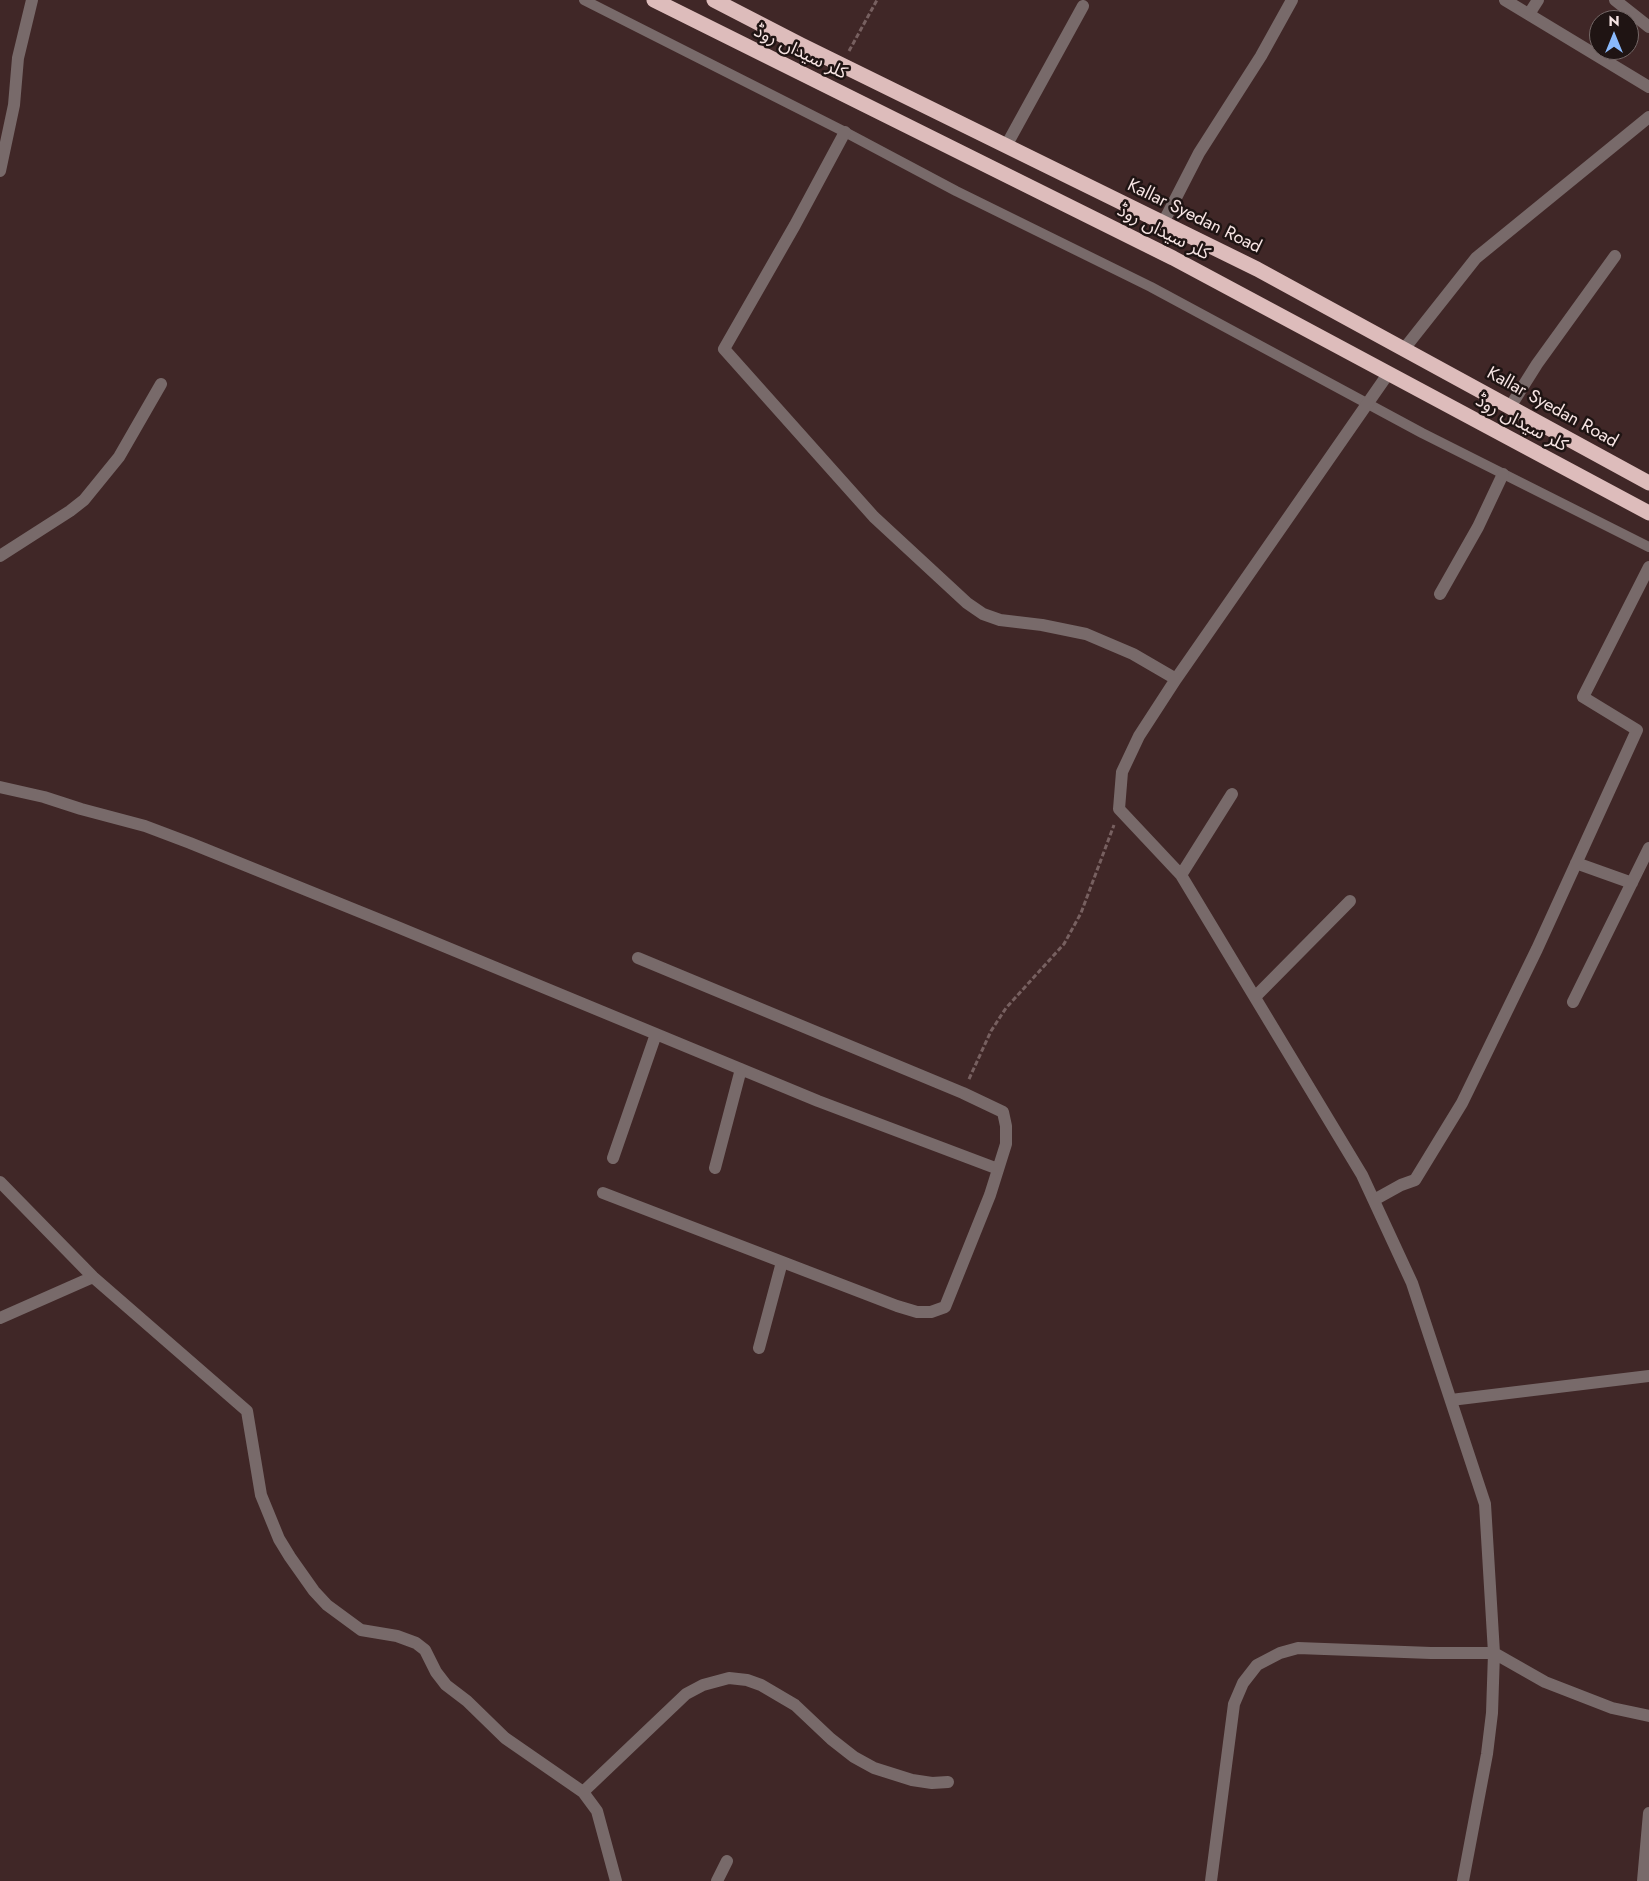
<!DOCTYPE html>
<meta charset="utf-8">
<style>
body{margin:0}
#map{position:relative;width:1649px;height:1881px;overflow:hidden;background:#402727;font-family:Jost,sans-serif}
canvas{display:block}
.north{position:absolute;left:1589px;top:10px;width:50px;height:50px;box-sizing:border-box;background:#1f1413;border:1px solid #756867;border-radius:50%;rotate:0deg;font-size:14px;font-weight:700;line-height:20px;text-align:center;color:#f7e5e4}
.north::after{content:'';display:block;margin:auto;width:18px;height:22px;background:#8abafc;clip-path:polygon(50% 0,100% 100%,50% 72%,0 100%)}
</style>
<div id="map">
<canvas width="1649" height="1881"></canvas>
<div class="north">N</div>
</div>
<script>
const context = document.querySelector('canvas').getContext('2d');
context.lineJoin = 'round';
function poly(rows) {
  const path = new Path2D();
  for (const r of rows) {
    path.moveTo(r[0], r[1]);
    for (let i = 2; i < r.length; i += 2) path.lineTo(r[i], r[i + 1]);
  }
  return path;
}
function stroke(path, color, width, dash) {
  context.strokeStyle = color;
  context.lineWidth = width;
  context.lineCap = dash ? 'butt' : 'round';
  context.setLineDash(dash || []);
  context.stroke(path);
}
function write(font, color, halo, rows, align = 'center') {
  context.font = font + ' Jost,"Noto Sans Arabic",sans-serif';
  context.lineWidth = 5;
  context.setLineDash([]);
  context.textBaseline = 'middle';
  context.strokeStyle = halo;
  context.fillStyle = color;
  for (const [text, x, y, turn = 0] of rows) {
    context.save();
    context.translate(x, y);
    context.rotate((+turn || 0) * Math.PI / 180);
    context.textAlign = isNaN(turn) ? turn : align;
    if (halo) context.strokeText(text, 0, 0);
    context.fillText(text, 0, 0);
    context.restore();
  }
}
stroke(poly([
 [849,51,877,0],
 [969,1079,991,1031,1006,1008,1064,944,1081,913,1114,825]
]), '#776060', 3, [5, 2.5]);
stroke(poly([
 [584,0,845,132,956,191,1151,287,1422,433,1649,547]
]), '#786a6a', 10);
stroke(poly([
 [1505,0,1649,87],
 [1615,0,1649,27],
 [1529,14,1538,0],
 [845,132,795,225,724,349,874,517,967,603,983,614,1000,620,1042,625,1086,634,1133,654,1176,679],
 [1006,146,1083,6],
 [0,171,14,105,18,58,32,0],
 [1163,223,1199,153,1261,56,1292,0],
 [1404,349,1476,258,1649,117],
 [1510,407,1537,364,1615,256],
 [0,556,70,511,84,500,119,457,161,384],
 [1440,594,1478,527,1503,474],
 [0,787,44,797,81,809,145,826,190,843,395,926,818,1101,998,1169],
 [1576,863,1632,883],
 [1181,875,1232,794],
 [1255,997,1350,901],
 [1573,1002,1649,848],
 [613,1158,656,1034],
 [715,1168,741,1069],
 [0,1182,93,1277,247,1411,261,1495,279,1539,290,1557,314,1591,327,1605,361,1630,397,1636,416,1643,425,1650,436,1672,446,1685,467,1701,505,1738,583,1792,597,1811,616,1881],
 [603,1193,897,1306,917,1312,931,1312,945,1307,990,1195,1006,1144,1006,1126,1003,1112,963,1093,638,958],
 [1374,1200,1401,1185,1415,1180,1462,1103,1537,949,1637,730,1583,697,1649,567],
 [0,1318,93,1277],
 [759,1348,782,1262],
 [1451,1400,1649,1376],
 [583,1792,686,1694,703,1685,729,1678,747,1680,761,1685,795,1705,831,1739,854,1757,874,1768,912,1780,932,1783,948,1782],
 [717,1881,727,1861],
 [1211,1881,1234,1704,1243,1683,1257,1665,1280,1653,1298,1648,1431,1653,1494,1653,1485,1504,1412,1283,1362,1175,1181,875,1119,809,1122,772,1139,736,1176,679,1388,374],
 [1463,1881,1487,1754,1492,1713,1494,1653,1545,1682,1612,1708,1649,1716],
 [1643,1881,1649,1813]
]), '#786a6a', 12);
stroke(poly([
 [654,0,1173,258,1649,513],
 [714,0,801,45,1257,269,1649,483]
]), '#ddbcbb', 15);
write('18px', '#f7e5e4', '#1f1413', [
 ["کلر سیداں روڈ",800,53,26],
 ["Kallar Syedan Road",1194,217,26],
 ["کلر سیداں روڈ",1163,233,27],
 ["Kallar Syedan Road",1552,408,29],
 ["کلر سیداں روڈ",1521,424,28]
]);
</script>
